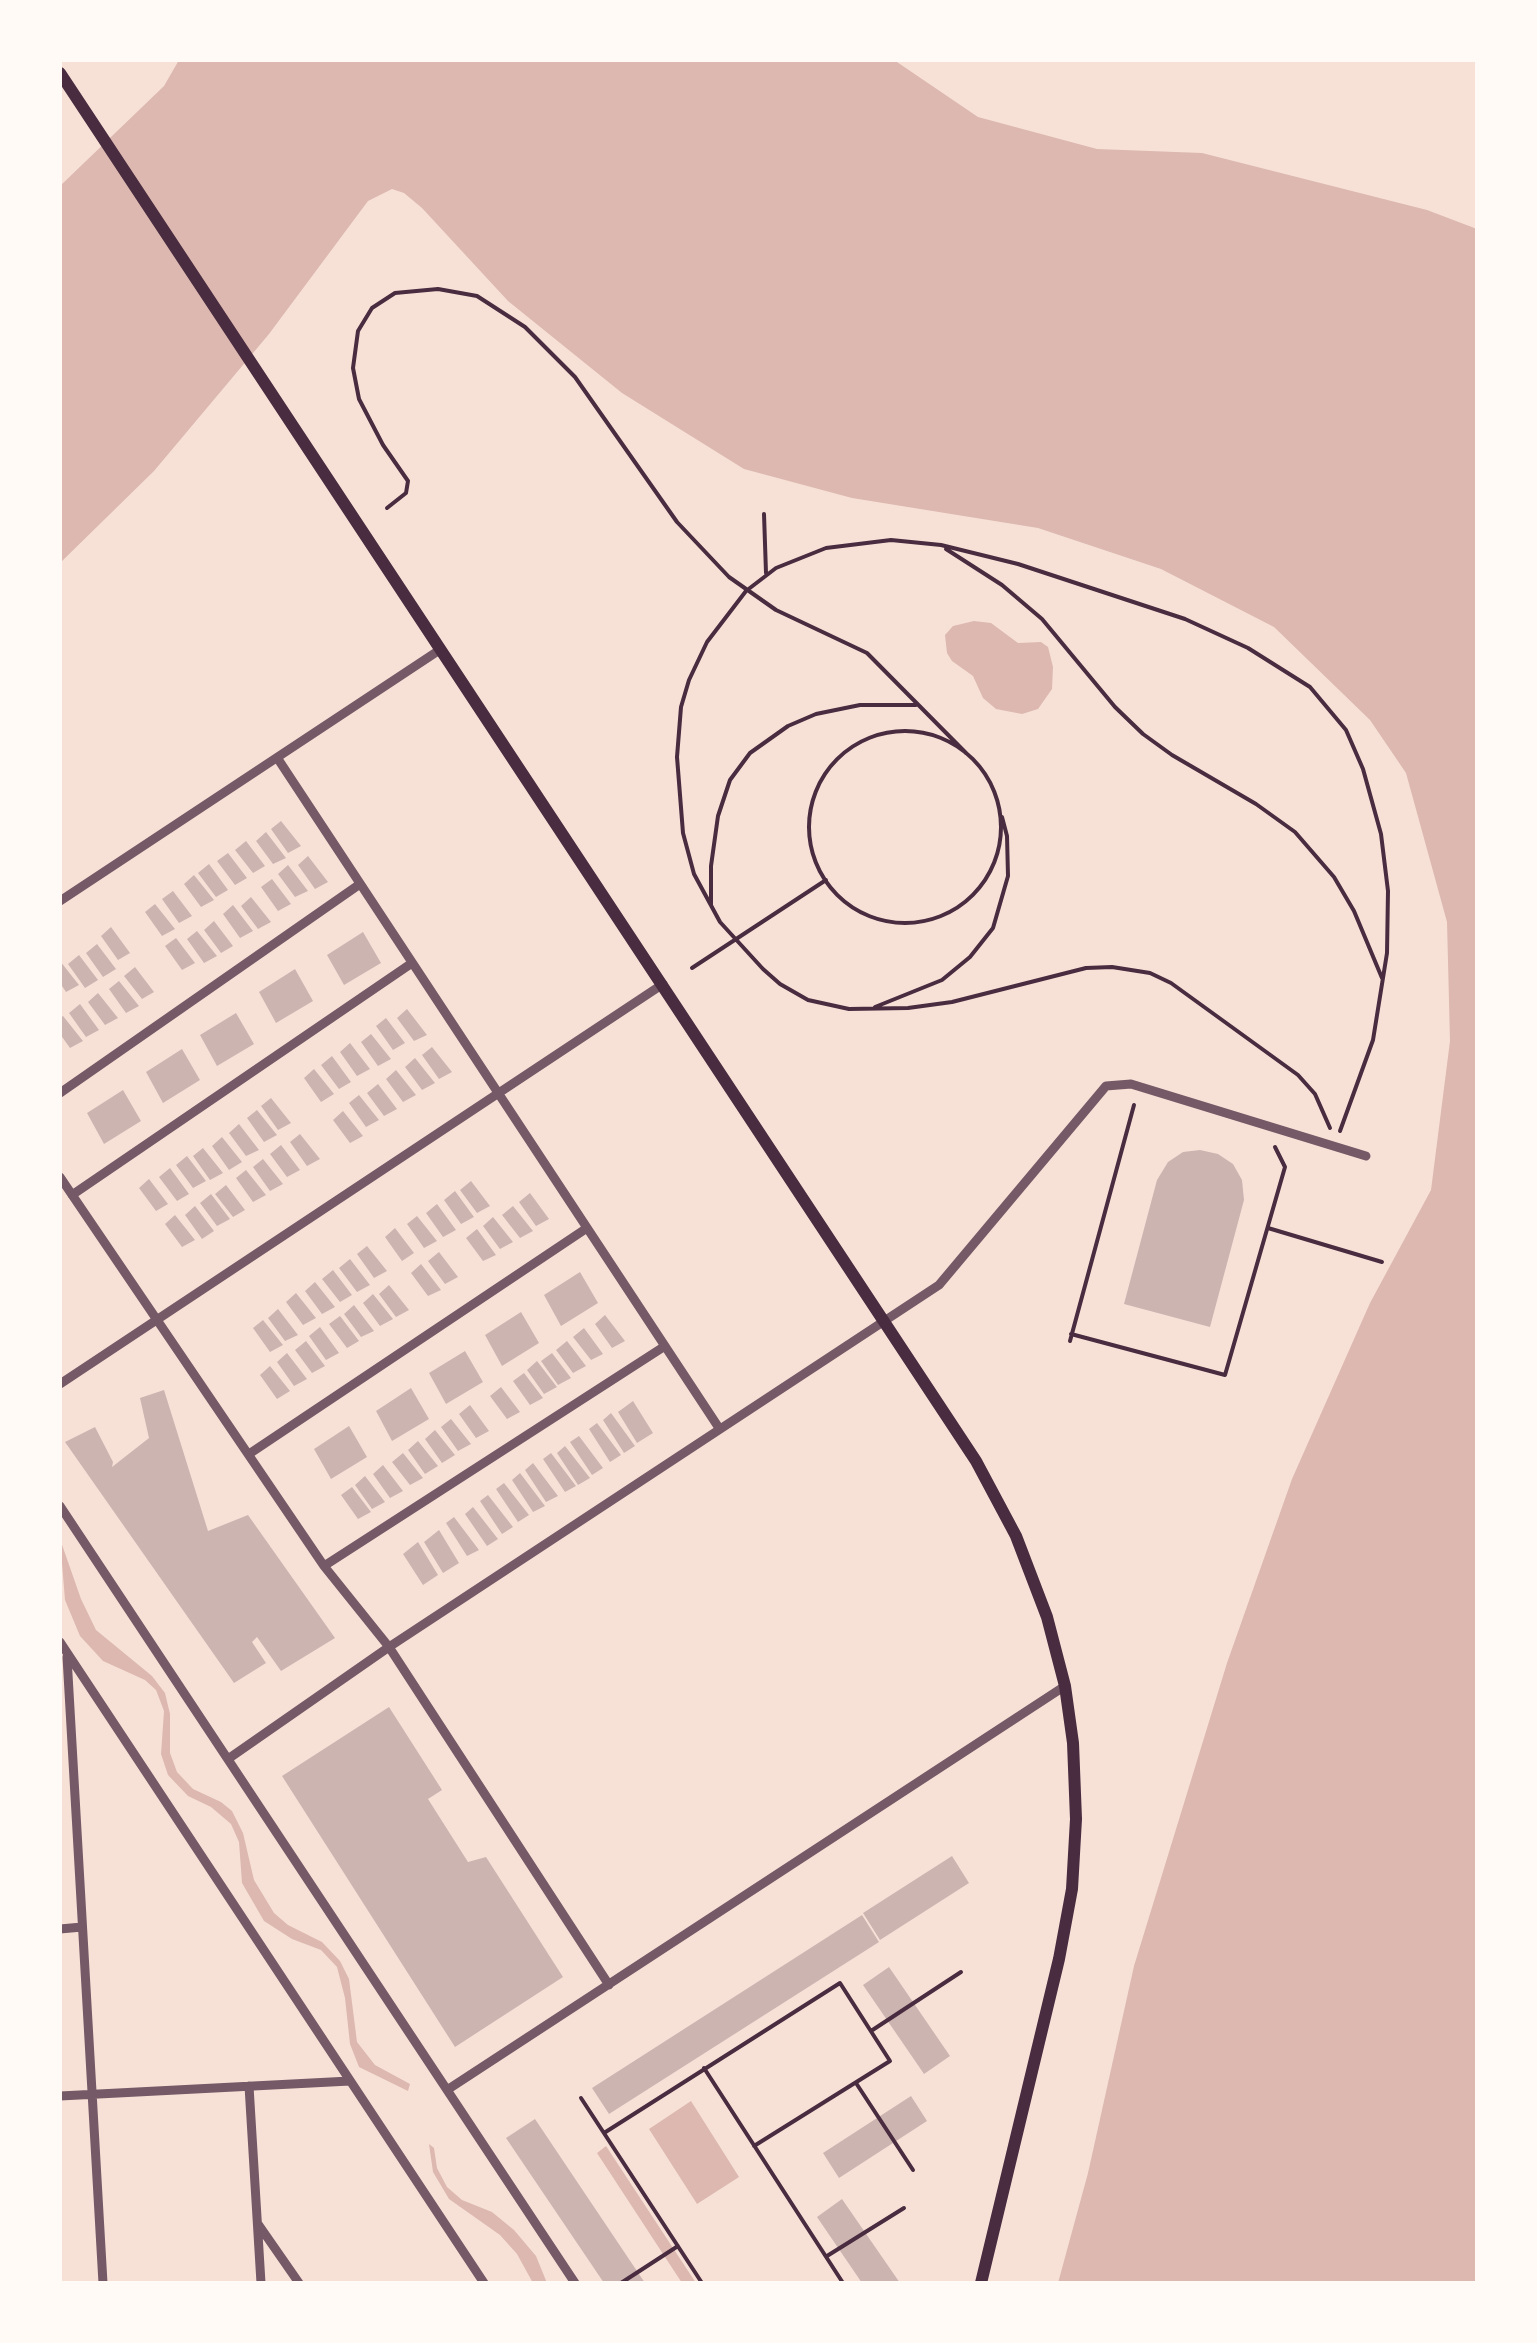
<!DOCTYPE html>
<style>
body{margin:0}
#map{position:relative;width:1537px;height:2343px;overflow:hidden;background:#f7e1d7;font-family:Quicksand,sans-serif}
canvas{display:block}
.frame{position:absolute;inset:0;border:62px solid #fffaf5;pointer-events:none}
</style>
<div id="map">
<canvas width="1537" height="2343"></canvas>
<div class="frame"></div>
</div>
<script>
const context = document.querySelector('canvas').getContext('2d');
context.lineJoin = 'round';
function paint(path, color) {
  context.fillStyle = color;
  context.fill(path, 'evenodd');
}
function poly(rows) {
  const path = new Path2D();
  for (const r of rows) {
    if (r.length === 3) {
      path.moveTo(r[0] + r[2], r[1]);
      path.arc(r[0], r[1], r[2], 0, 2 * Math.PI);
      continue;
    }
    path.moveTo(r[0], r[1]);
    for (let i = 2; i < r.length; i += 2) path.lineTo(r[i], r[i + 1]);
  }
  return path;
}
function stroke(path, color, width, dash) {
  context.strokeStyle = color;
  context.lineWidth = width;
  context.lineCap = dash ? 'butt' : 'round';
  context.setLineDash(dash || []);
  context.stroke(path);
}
paint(poly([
 [179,60,894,60,978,117,1097,149,1202,153,1427,210,1477,229,1477,2283,1058,2283,1088,2173,1134,1966,1227,1663,1292,1479,1370,1303,1431,1190,1450,1041,1447,922,1406,773,1370,720,1274,627,1161,569,1038,528,852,498,744,469,622,393,508,301,422,208,404,193,392,189,368,201,269,334,154,471,60,563,60,186,164,86],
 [974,621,991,623,1018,643,1041,642,1048,647,1053,667,1052,689,1038,709,1022,714,996,709,983,698,973,676,952,661,947,653,945,635,953,626],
 [60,1539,81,1599,96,1630,152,1676,165,1693,170,1714,170,1753,177,1772,193,1789,221,1802,232,1811,243,1833,254,1880,274,1913,288,1925,322,1942,340,1961,349,1979,357,2042,375,2065,410,2084,408,2091,359,2067,350,2044,345,1998,337,1967,321,1950,292,1939,264,1921,242,1883,239,1842,231,1824,211,1807,188,1796,168,1775,161,1754,164,1711,156,1690,145,1680,103,1661,80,1636,65,1600],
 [691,2101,739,2177,697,2204,649,2129],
 [429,2144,434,2148,437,2168,447,2187,462,2200,492,2212,514,2230,536,2256,547,2283,533,2283,517,2254,500,2235,449,2199,433,2172],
 [606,2146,696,2283,682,2283,597,2153]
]), '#dcb8b0');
paint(poly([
 [281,821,301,846,288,853,271,829],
 [266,832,286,858,273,864,256,841],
 [246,841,265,866,253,873,235,850],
 [228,853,247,878,235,885,217,861],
 [308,856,328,882,315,889,298,865],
 [209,864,228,890,216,897,198,873],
 [288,865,308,891,295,897,278,874],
 [194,875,214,900,201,907,184,884],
 [272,879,291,904,278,911,261,887],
 [173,891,192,916,179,923,162,899],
 [251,897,271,922,258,929,241,906],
 [155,904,175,929,162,936,145,912],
 [233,905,253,931,240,938,223,914],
 [214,921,233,946,221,953,204,930],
 [111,927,130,953,118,960,101,936],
 [197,931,217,956,204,963,187,939],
 [363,932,381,963,344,985,327,955],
 [176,938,195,963,182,970,165,946],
 [97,944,116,969,103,977,86,953],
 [79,955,98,980,85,988,68,964],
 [60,961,79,985,66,992,60,983],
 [135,967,154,992,142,999,124,976],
 [295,969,313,1001,276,1023,259,992],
 [119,981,139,1006,126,1013,109,989],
 [98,993,118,1018,105,1025,88,1002],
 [80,1004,99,1030,86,1037,69,1013],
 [407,1009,427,1035,414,1041,397,1018],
 [236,1013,254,1044,217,1066,200,1035],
 [63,1016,83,1041,70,1048,60,1034,60,1018],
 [386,1018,405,1043,393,1050,376,1026],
 [371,1034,391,1059,378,1066,361,1042],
 [350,1043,370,1069,357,1076,340,1052],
 [432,1047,452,1072,439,1079,422,1055],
 [182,1049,200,1080,163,1103,146,1072],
 [332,1056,351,1082,339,1089,321,1065],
 [415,1058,435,1083,422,1090,405,1067],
 [314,1069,334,1094,321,1102,304,1078],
 [396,1070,416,1095,403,1102,386,1079],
 [378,1084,397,1109,384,1116,367,1093],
 [123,1090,141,1121,104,1144,87,1113],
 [359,1095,379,1120,366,1127,349,1103],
 [271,1098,291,1123,278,1130,261,1106],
 [257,1110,277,1135,264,1142,247,1118],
 [343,1111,363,1136,350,1143,333,1120],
 [239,1124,259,1150,246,1156,229,1133],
 [300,1134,320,1159,307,1166,290,1142],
 [222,1137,242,1162,229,1170,212,1146],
 [281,1145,300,1170,287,1177,270,1154],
 [203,1148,223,1173,210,1180,193,1156],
 [1200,1150,1218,1154,1233,1164,1242,1180,1244,1200,1210,1327,1124,1304,1157,1180,1168,1162,1183,1152],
 [187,1156,206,1181,193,1188,176,1165],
 [263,1159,283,1184,270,1191,253,1167],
 [170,1168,189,1194,177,1201,159,1177],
 [246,1170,266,1195,253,1202,236,1178],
 [149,1179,168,1204,156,1211,139,1188],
 [471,1181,490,1206,477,1213,460,1190],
 [226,1185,245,1210,233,1217,215,1194],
 [455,1191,474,1217,461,1224,444,1200],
 [530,1193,549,1219,536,1226,519,1202],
 [211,1194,230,1219,217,1226,200,1203],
 [437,1204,456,1230,443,1237,426,1213],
 [195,1206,214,1231,202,1239,185,1215],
 [513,1206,533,1231,520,1238,502,1215],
 [175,1215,195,1240,182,1247,165,1224],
 [417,1216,437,1241,424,1248,407,1224],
 [493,1217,513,1242,500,1249,483,1226],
 [395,1228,414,1253,402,1261,385,1237],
 [477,1229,496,1255,483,1261,466,1238],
 [367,1246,387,1271,374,1278,357,1254],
 [439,1252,458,1277,445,1284,428,1261],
 [350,1259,370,1285,357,1292,339,1268],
 [421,1264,441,1290,428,1296,411,1273],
 [333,1270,352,1295,340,1302,322,1279],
 [580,1272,598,1303,561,1326,544,1295],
 [315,1282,335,1307,322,1314,305,1291],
 [389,1285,409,1310,396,1317,379,1294],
 [296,1293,316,1318,303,1325,286,1302],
 [373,1294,393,1319,380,1326,363,1303],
 [354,1305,374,1331,361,1337,344,1314],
 [278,1309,298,1335,285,1341,268,1318],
 [521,1312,539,1343,502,1366,485,1335],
 [605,1315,625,1341,612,1348,595,1324],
 [340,1316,359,1341,347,1348,329,1324],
 [263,1320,283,1345,270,1352,253,1328],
 [320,1327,339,1353,326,1360,309,1336],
 [584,1328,603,1354,591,1360,573,1337],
 [306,1341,325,1366,312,1373,295,1350],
 [567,1341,586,1366,573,1373,556,1350],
 [465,1351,483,1382,446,1404,429,1373],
 [287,1353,307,1379,294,1386,277,1362],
 [552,1353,571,1378,558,1385,541,1361],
 [537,1361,557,1387,544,1394,527,1370],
 [270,1366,290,1391,277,1399,260,1375],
 [524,1373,543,1398,530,1405,513,1381],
 [501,1387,520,1412,507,1419,490,1396],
 [411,1388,429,1419,392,1441,376,1411],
 [164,1390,208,1531,248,1515,335,1638,281,1671,257,1637,252,1642,266,1663,234,1683,65,1442,95,1427,113,1462,112,1467,149,1438,140,1398],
 [633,1401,653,1433,637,1443,618,1412],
 [470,1405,489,1431,476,1438,459,1414],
 [611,1413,635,1446,624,1453,603,1420],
 [451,1419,471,1444,458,1451,441,1427],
 [597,1423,621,1455,610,1462,589,1429],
 [349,1426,367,1457,331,1479,314,1449],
 [435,1430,455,1455,442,1463,425,1439],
 [579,1436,603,1468,592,1475,570,1442],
 [418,1441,438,1466,425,1474,408,1450],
 [565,1446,590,1478,578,1485,557,1453],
 [403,1453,423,1478,410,1485,392,1462],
 [551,1453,576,1486,565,1492,543,1459],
 [533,1463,558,1496,546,1502,525,1470],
 [383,1465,403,1491,390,1498,373,1474],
 [520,1473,545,1506,533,1512,512,1480],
 [365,1476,385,1502,372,1509,355,1485],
 [504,1483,529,1515,518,1522,496,1489],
 [352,1487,371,1512,358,1519,341,1495],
 [488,1495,513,1527,502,1534,480,1501],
 [473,1507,498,1539,487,1546,465,1514],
 [454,1517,479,1550,467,1556,446,1523],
 [439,1530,459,1563,443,1573,424,1542],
 [418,1542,438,1575,423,1585,403,1554],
 [389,1707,442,1790,428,1799,468,1862,486,1857,563,1977,455,2047,282,1776],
 [952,1856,969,1883,880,1940,863,1913],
 [862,1915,879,1942,609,2114,592,2088],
 [889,1967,950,2056,924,2074,863,1985],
 [911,2096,927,2121,839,2178,823,2153],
 [535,2119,645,2283,604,2283,506,2138],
 [842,2199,900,2283,862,2283,817,2217]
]), '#ccb4b1');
stroke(poly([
 [387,508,406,493,408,481,383,445,359,399,353,368,358,331,372,308,395,293,438,289,477,296,525,327,575,377,677,522,729,577,776,610,867,653,966,753],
 [764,514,766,573],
 [946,549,1002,585,1042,619,1115,707,1143,734,1172,755,1256,804,1295,832,1334,877,1354,911,1382,978],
 [905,827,96],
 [711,905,711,866,718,816,730,780,750,753,788,726,816,714,860,705,916,705],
 [692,968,826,880],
 [875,1007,942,980,970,957,993,928,1008,876,1007,836,1002,817],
 [1330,1128,1315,1094,1298,1075,1171,983,1150,973,1112,967,1086,968,952,1002,908,1008,849,1009,808,1000,780,984,763,969,720,922,694,874,683,833,677,757,681,707,689,680,707,642,746,591,776,568,826,548,891,540,941,545,1018,564,1185,619,1248,648,1310,687,1346,730,1363,769,1381,834,1388,891,1387,953,1373,1040,1340,1131],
 [1268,1228,1382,1262],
 [1071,1334,1225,1375,1285,1167,1275,1147],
 [1070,1341,1134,1105],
 [871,2031,961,1972],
 [704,2068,843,2283],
 [856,2083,913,2170],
 [581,2098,702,2283],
 [604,2133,840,1983,890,2061,754,2146],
 [827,2256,904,2208],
 [621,2283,678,2246]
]), '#4a2c40', 4);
stroke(poly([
 [278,759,719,1428],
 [60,901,441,649],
 [60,1093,360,884],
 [60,1177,324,1566,389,1647,609,1985],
 [72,1195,412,963],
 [60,1384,663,984],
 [249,1454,587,1228],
 [60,1506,575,2283],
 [324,1566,665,1346],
 [60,1642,484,2283],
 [67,1657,103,2283],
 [228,1759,389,1647,939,1285,1106,1086,1131,1084,1366,1156],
 [60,1929,82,1927],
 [249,2086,261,2283],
 [447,2090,1065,1686],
 [60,2096,350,2081],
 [258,2224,299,2283]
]), '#755966', 9);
stroke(poly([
 [60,73,976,1461,1016,1536,1047,1617,1065,1686,1073,1743,1076,1819,1072,1889,1059,1959,981,2283]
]), '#4a2c40', 12);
</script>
